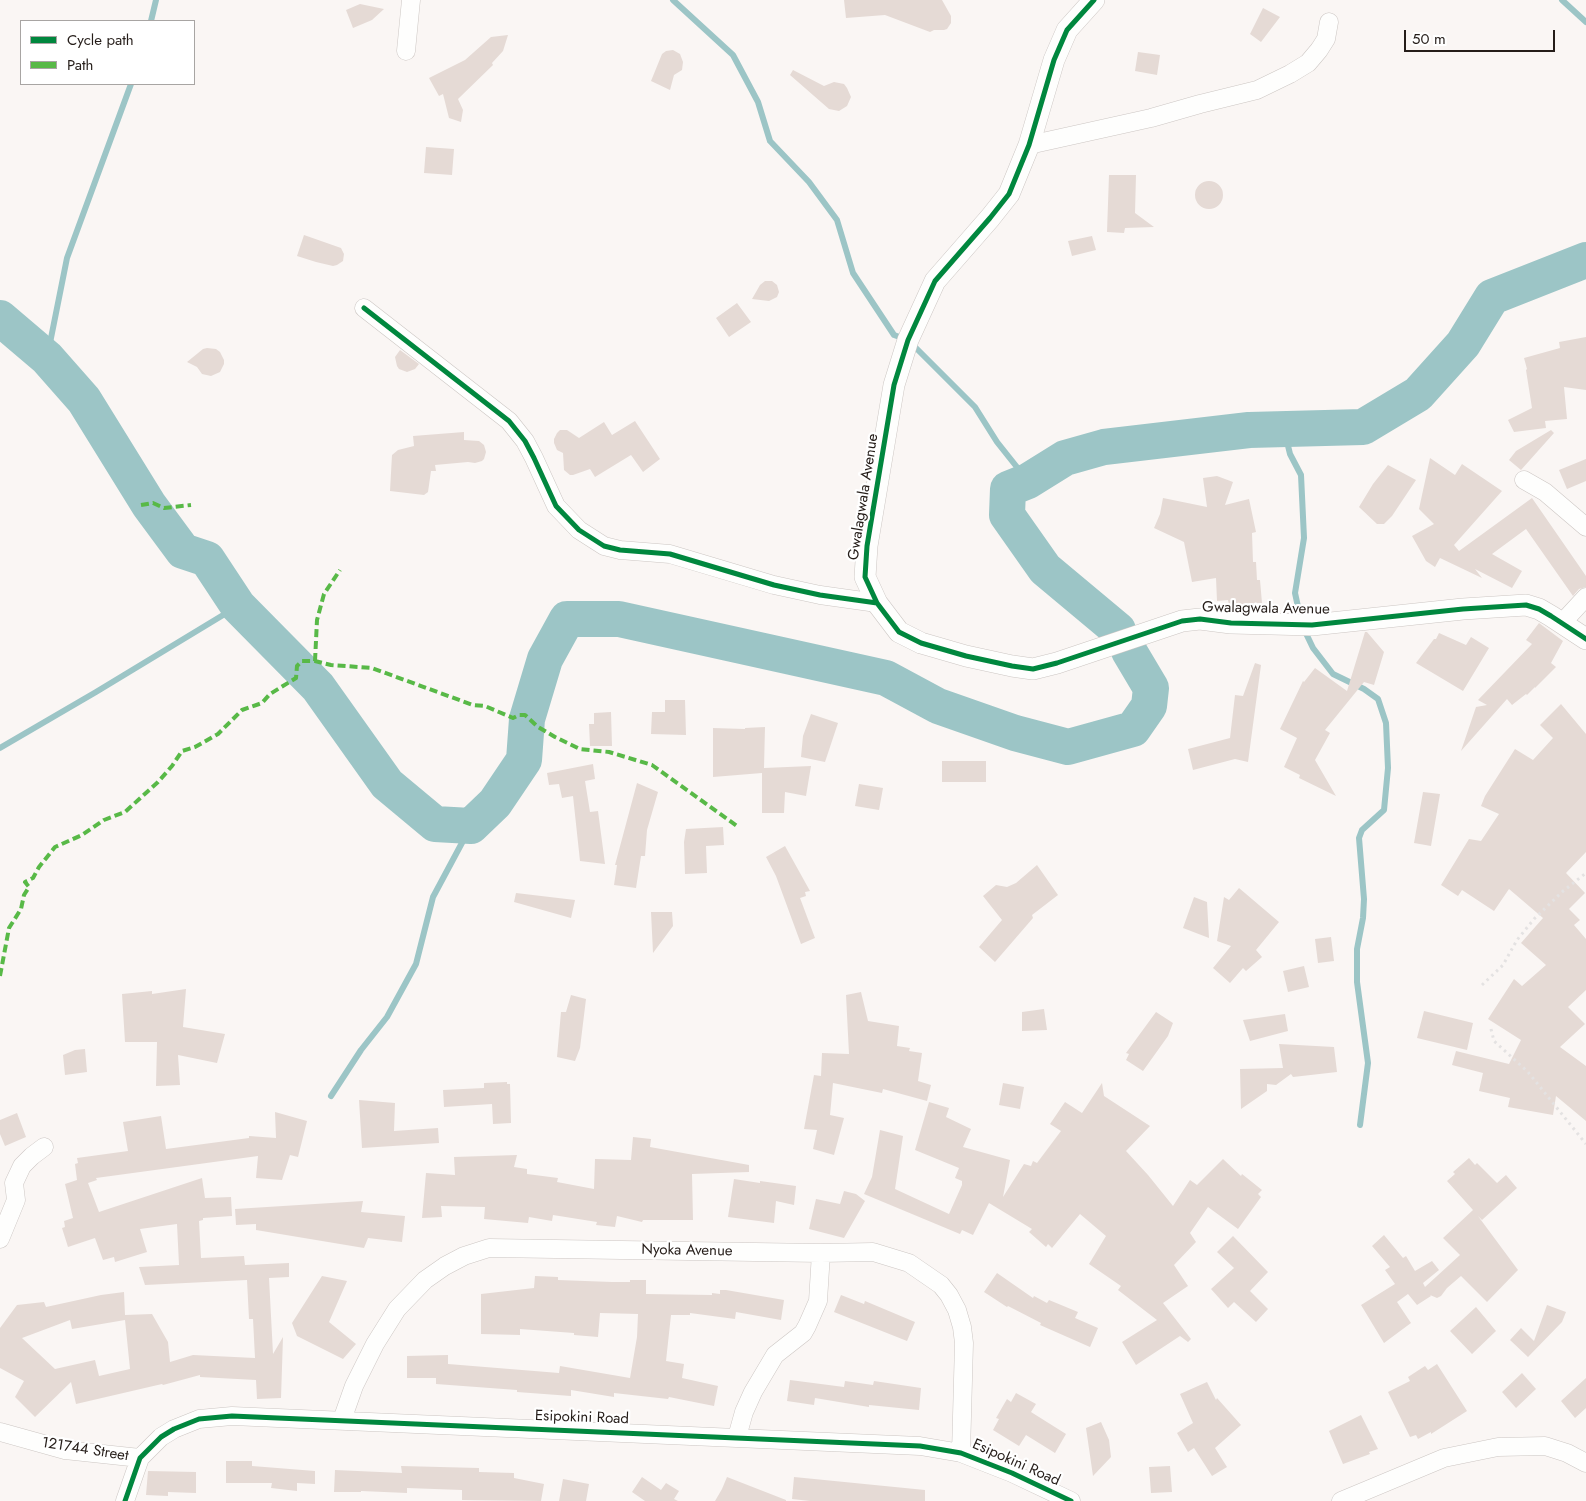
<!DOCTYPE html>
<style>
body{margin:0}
#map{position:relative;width:1586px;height:1501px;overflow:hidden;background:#faf6f4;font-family:Jost,sans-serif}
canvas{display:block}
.legend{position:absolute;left:20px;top:20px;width:175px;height:65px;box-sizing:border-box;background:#fff;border:1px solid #a8a5a3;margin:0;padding:6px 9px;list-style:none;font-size:15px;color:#251d19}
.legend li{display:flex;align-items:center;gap:10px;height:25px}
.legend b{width:25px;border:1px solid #a8a5a3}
.scale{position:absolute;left:1404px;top:30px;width:151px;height:22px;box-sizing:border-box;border:2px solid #251d19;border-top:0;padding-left:6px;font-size:15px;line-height:18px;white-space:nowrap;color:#251d19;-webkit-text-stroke:4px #fff;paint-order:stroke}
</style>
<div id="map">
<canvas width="1586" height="1501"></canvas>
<ul class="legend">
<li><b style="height:6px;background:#00873e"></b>Cycle path</li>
<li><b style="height:6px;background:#58b947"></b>Path</li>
</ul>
<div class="scale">50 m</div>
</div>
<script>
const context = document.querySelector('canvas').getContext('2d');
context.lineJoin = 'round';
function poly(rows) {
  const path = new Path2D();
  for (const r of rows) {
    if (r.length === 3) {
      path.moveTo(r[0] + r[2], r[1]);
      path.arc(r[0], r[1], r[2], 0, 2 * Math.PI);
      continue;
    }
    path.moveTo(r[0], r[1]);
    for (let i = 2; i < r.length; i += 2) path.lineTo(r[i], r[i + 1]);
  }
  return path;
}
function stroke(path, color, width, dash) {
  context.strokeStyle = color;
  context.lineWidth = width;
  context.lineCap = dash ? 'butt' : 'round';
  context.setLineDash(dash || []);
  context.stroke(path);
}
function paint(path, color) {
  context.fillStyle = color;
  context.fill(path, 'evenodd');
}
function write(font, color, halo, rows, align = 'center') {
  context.font = font + ' Jost,sans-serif';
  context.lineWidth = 4.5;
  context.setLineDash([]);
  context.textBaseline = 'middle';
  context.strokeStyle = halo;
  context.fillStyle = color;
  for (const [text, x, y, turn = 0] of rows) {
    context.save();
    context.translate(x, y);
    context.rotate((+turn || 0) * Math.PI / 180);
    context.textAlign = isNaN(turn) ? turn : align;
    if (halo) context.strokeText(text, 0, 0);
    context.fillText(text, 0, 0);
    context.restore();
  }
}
stroke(poly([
 [673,0,733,55,758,102,770,141,809,182,837,220,853,273,894,335,908,340,975,407,997,442,1028,481],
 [1562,0,1586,22],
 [151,21,156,0],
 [47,358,67,258,131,84],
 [1284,429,1290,454,1301,475,1304,538,1295,593,1302,625,1313,648,1333,674,1364,689,1378,699,1386,723,1388,768,1384,810,1362,830,1359,838,1364,899,1363,918,1357,949,1357,982,1368,1063,1360,1125],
 [0,748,96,692,238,606],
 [331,1096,361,1050,387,1017,416,964,433,897,471,826]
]), '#9cc5c6', 6);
stroke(poly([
 [0,318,47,358,84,400,149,505,183,551,207,559,238,606,318,687,387,784,435,824,471,826,495,803,524,760,527,719,545,659,567,619,619,619,886,678,938,706,1015,733,1068,747,1133,729,1149,706,1151,688,1129,651],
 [1118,630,1045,569,1007,515,1008,489,1028,481,1065,458,1104,447,1249,430,1363,427,1418,394,1463,344,1492,297,1586,260]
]), '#9cc5c6', 36);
paint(poly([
 [844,0,942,0,951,16,951,23,947,29,944,30,934,30,930,32,885,15,846,18],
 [360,4,384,9,372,20,353,28,346,10],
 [1263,8,1280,17,1261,42,1250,34],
 [508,35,503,51,492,63,493,65,458,99,463,110,461,122,449,118,443,94,439,96,429,78,465,60,491,37],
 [673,50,680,54,683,62,682,70,674,75,670,90,651,81,662,54,666,51],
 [1138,52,1160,55,1157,75,1135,71],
 [793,70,824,86,834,82,844,84,847,88,851,97,847,106,839,111,829,109,790,75],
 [426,147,454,149,452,175,424,173],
 [1109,175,1136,175,1135,213,1154,227,1125,228,1124,233,1107,232],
 [1209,195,14],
 [304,235,341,248,344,254,343,261,337,265,333,266,316,262,297,256],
 [1092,236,1096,250,1072,256,1068,241],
 [765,281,772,281,777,285,779,292,777,297,769,301,752,299,760,285],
 [737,303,751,322,729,337,716,318],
 [1586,337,1586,390,1564,387,1567,419,1545,421,1546,428,1514,432,1508,420,1532,408,1526,370,1527,369,1524,358,1560,348,1559,342],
 [207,348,216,349,220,352,224,360,224,364,220,372,211,376,202,374,197,367,187,362,203,349],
 [400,350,419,364,415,369,407,372,399,369,397,366,395,357],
 [635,421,660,459,643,472,631,455,595,477,590,469,573,475,570,475,564,470,563,453,557,450,554,443,554,439,557,433,560,430,567,430,579,438,604,422,612,435],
 [1551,430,1554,433,1521,470,1509,460,1516,451],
 [464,432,464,440,479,441,484,445,486,452,484,459,482,461,475,463,468,462,435,465,436,471,431,471,428,492,424,495,390,491,392,455,398,450,414,446,413,436],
 [1430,458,1455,475,1462,464,1502,491,1454,545,1459,551,1532,498,1586,576,1586,587,1579,589,1573,596,1526,529,1492,554,1522,571,1512,588,1475,569,1482,578,1440,558,1435,567,1426,561,1412,536,1434,524,1419,509],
 [1586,459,1586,481,1567,489,1559,470],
 [1388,465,1416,480,1392,516,1384,524,1377,524,1359,507,1373,484],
 [1217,476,1233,482,1225,505,1249,499,1256,532,1252,533,1253,562,1256,562,1257,580,1260,580,1262,603,1229,605,1228,600,1217,601,1216,578,1192,582,1184,542,1154,528,1160,514,1163,498,1207,507,1203,478],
 [1539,623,1563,641,1551,663,1556,667,1535,688,1535,687,1527,695,1526,694,1512,705,1507,699,1461,751,1476,707,1487,705,1478,700,1532,644,1526,640],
 [1365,632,1367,632,1384,652,1374,685,1364,682,1325,730,1330,733,1315,760,1336,796,1299,778,1300,775,1284,767,1297,738,1280,729,1303,681,1304,682,1315,668,1347,691],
 [1439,633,1466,645,1471,637,1489,648,1463,691,1416,663,1434,639,1436,639],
 [1255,663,1261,665,1248,762,1235,759,1193,770,1188,749,1230,738,1235,695,1243,696],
 [665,700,685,700,686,735,651,734,652,712,665,712],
 [1561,704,1586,734,1586,852,1566,873,1585,893,1569,909,1580,920,1574,925,1586,939,1586,990,1568,1007,1585,1024,1560,1047,1586,1066,1586,1121,1556,1096,1553,1115,1508,1107,1510,1098,1479,1091,1483,1073,1452,1065,1456,1051,1509,1064,1521,1040,1488,1019,1514,979,1522,986,1546,965,1521,943,1543,918,1509,889,1494,911,1462,890,1458,896,1441,885,1469,839,1481,841,1499,814,1481,806,1485,796,1515,749,1533,760,1553,738,1540,725],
 [611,712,612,746,590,746,589,724,594,724,594,713],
 [811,714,838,723,825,762,801,757,803,736],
 [765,727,764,768,811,766,806,796,785,792,784,813,762,813,762,773,713,777,713,728,745,729,745,728],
 [942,761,986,761,986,782,942,782],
 [593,764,595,779,585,781,590,812,598,811,605,864,580,861,573,796,562,798,559,784,549,785,547,773],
 [637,783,658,792,647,830,645,856,641,856,636,888,614,885,617,865,615,865],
 [859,784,883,788,879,810,855,806],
 [1423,792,1440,794,1431,846,1414,843],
 [723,827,724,845,706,846,707,873,685,874,684,842,686,829],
 [785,846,810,891,805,892,806,896,800,898,815,938,801,944,776,876,766,857],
 [1037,865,1058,895,1032,915,1033,918,995,962,979,947,1002,920,983,896,996,885,1007,887,1016,883],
 [1239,888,1279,922,1256,950,1262,957,1246,971,1243,968,1230,983,1213,968,1231,946,1217,941,1224,897,1229,900],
 [516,893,575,900,571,918,514,902],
 [1194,897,1207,902,1209,938,1183,928],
 [651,912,672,912,673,926,653,953],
 [1331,937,1334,961,1318,963,1315,939],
 [1304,966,1309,987,1288,992,1283,971],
 [186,989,183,1027,225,1034,217,1063,178,1055,180,1085,156,1086,157,1042,125,1042,122,994,152,991,152,994],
 [861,992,868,1021,899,1026,897,1046,910,1048,909,1051,922,1053,918,1081,931,1085,927,1101,883,1089,882,1093,833,1083,830,1115,844,1118,834,1155,813,1149,817,1130,804,1129,814,1075,821,1076,822,1053,849,1054,846,995],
 [571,995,586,999,580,1048,575,1061,557,1057,561,1012,566,1012],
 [1044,1009,1047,1030,1022,1031,1022,1012],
 [1424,1011,1473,1023,1467,1050,1417,1038],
 [1156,1012,1173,1023,1168,1036,1143,1071,1126,1060,1129,1054,1126,1053],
 [1285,1014,1288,1031,1250,1041,1243,1020],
 [1279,1044,1334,1047,1337,1072,1293,1077,1291,1074,1276,1085,1267,1084,1267,1091,1241,1109,1240,1069,1283,1068],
 [85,1049,87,1072,65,1075,63,1055,75,1050],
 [507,1082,507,1084,510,1084,511,1123,493,1124,492,1104,444,1107,443,1090,484,1088,484,1083],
 [1003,1083,1024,1087,1020,1109,999,1105],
 [1102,1083,1104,1096,1150,1126,1126,1151,1148,1175,1173,1206,1190,1180,1197,1185,1223,1159,1241,1176,1242,1174,1262,1190,1258,1194,1261,1197,1238,1229,1208,1207,1190,1233,1196,1242,1174,1265,1188,1286,1163,1303,1191,1339,1188,1342,1180,1336,1136,1365,1122,1342,1157,1320,1118,1290,1121,1286,1089,1264,1106,1236,1080,1214,1052,1248,1048,1244,1046,1247,1029,1232,1032,1229,989,1203,973,1235,962,1230,960,1234,864,1194,872,1177,880,1130,903,1136,895,1189,949,1214,962,1185,962,1181,955,1178,959,1168,915,1150,929,1102,949,1108,946,1117,971,1129,963,1147,1010,1160,1003,1197,1024,1164,1031,1166,1033,1161,1037,1163,1061,1131,1050,1124,1065,1102,1082,1113],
 [359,1100,395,1103,394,1131,438,1128,439,1143,362,1148],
 [275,1112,307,1121,298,1157,290,1155,282,1180,256,1178,258,1156,96,1178,97,1180,88,1183,99,1212,202,1178,205,1198,231,1197,232,1216,203,1218,203,1220,199,1221,201,1258,244,1256,245,1265,289,1263,289,1277,269,1278,273,1354,283,1337,281,1398,257,1399,256,1380,200,1377,200,1375,163,1385,162,1384,76,1404,71,1382,35,1417,15,1397,24,1381,0,1368,0,1328,17,1305,44,1302,46,1307,101,1295,124,1292,125,1315,152,1314,168,1342,170,1362,193,1355,255,1358,253,1319,249,1319,247,1280,145,1285,139,1267,179,1265,177,1224,140,1229,147,1252,115,1262,114,1257,103,1260,95,1238,68,1247,62,1228,65,1227,64,1221,73,1218,65,1184,77,1180,75,1164,78,1163,77,1158,128,1151,123,1122,161,1116,166,1149,249,1138,249,1136,276,1138],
 [70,1320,72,1329,125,1320,130,1369,99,1376,95,1360,55,1369,22,1338],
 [17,1113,26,1137,5,1146,0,1134,0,1120],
 [633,1137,651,1139,650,1147,749,1165,749,1172,692,1174,693,1220,643,1220,642,1222,617,1216,615,1227,596,1225,597,1222,553,1215,552,1221,529,1217,528,1223,484,1219,485,1207,441,1206,442,1217,422,1218,426,1173,455,1175,454,1157,517,1155,514,1167,527,1169,527,1174,558,1178,557,1182,594,1189,595,1159,631,1160],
 [1469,1158,1475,1165,1477,1163,1497,1183,1506,1175,1517,1188,1482,1220,1478,1216,1518,1270,1487,1302,1461,1276,1447,1288,1441,1296,1437,1298,1430,1295,1431,1296,1417,1305,1408,1294,1397,1302,1411,1323,1384,1343,1361,1305,1395,1284,1385,1270,1390,1267,1372,1246,1384,1235,1403,1258,1406,1256,1415,1271,1432,1261,1439,1270,1423,1283,1425,1287,1460,1255,1443,1238,1473,1210,1447,1181,1455,1174,1453,1172],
 [734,1179,760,1183,760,1181,796,1186,794,1205,776,1201,774,1223,728,1217],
 [844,1191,856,1194,865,1201,844,1238,809,1229,816,1199,840,1204],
 [363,1201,361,1212,405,1216,402,1242,368,1238,364,1248,256,1230,256,1224,236,1225,235,1209],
 [1233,1236,1268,1272,1250,1291,1268,1309,1256,1322,1234,1302,1228,1308,1211,1289,1234,1268,1217,1252],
 [997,1273,1033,1298,1034,1296,1047,1303,1049,1300,1078,1312,1075,1318,1098,1328,1090,1347,1040,1325,1041,1323,1008,1306,1007,1307,984,1292],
 [322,1276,347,1281,329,1322,356,1344,343,1359,297,1336,292,1323],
 [535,1276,558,1277,558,1280,612,1282,630,1282,630,1280,646,1280,646,1294,712,1295,712,1293,720,1294,720,1290,726,1290,784,1300,781,1320,736,1312,735,1319,690,1313,690,1315,671,1315,666,1361,684,1364,682,1378,718,1386,714,1406,669,1397,668,1399,614,1393,614,1397,571,1390,571,1396,517,1392,517,1390,436,1384,436,1378,407,1378,407,1356,448,1355,448,1364,559,1373,560,1366,630,1378,637,1337,638,1314,600,1313,598,1337,574,1335,574,1333,520,1329,520,1335,481,1334,481,1294,534,1288],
 [841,1295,864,1304,865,1301,915,1322,907,1341,834,1312],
 [1547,1305,1566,1312,1562,1322,1528,1357,1510,1340,1521,1328,1534,1341],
 [1476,1307,1496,1331,1472,1354,1450,1331],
 [1437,1364,1467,1411,1431,1434,1431,1432,1418,1439,1416,1435,1410,1437,1388,1392,1410,1381,1408,1377,1425,1366,1428,1370],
 [1522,1373,1536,1389,1516,1408,1502,1392],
 [1586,1378,1586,1408,1575,1418,1561,1401],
 [790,1380,844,1387,845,1381,873,1385,874,1381,921,1388,919,1410,869,1405,869,1407,815,1398,814,1405,787,1401],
 [1207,1382,1216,1400,1217,1398,1241,1425,1215,1448,1227,1467,1212,1476,1194,1448,1188,1452,1177,1433,1193,1423,1180,1394],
 [1016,1393,1036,1404,1031,1412,1066,1434,1055,1453,1026,1435,1019,1446,993,1430,999,1419,996,1418,1007,1399,1011,1402],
 [1361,1415,1378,1449,1369,1452,1370,1454,1343,1464,1329,1431],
 [1101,1422,1109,1440,1111,1457,1093,1476,1086,1428],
 [226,1461,252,1461,252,1466,315,1471,315,1484,297,1483,297,1491,271,1488,272,1483,226,1483],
 [401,1466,479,1468,479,1472,514,1473,514,1478,544,1484,541,1501,462,1500,462,1490,407,1488,407,1493,361,1491,361,1492,334,1492,335,1470,402,1473],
 [1170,1466,1172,1492,1151,1493,1149,1467],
 [148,1471,196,1472,196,1493,168,1492,168,1496,146,1495],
 [642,1477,661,1490,666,1483,679,1491,674,1499,678,1501,645,1501,632,1492],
 [727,1477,786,1500,786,1501,715,1501,722,1489],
 [794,1477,925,1490,925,1501,810,1501,792,1499],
 [563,1479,589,1484,586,1501,559,1501]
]), '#e5dad5');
const minor = poly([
 [406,51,411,0],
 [1029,145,1151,118,1200,104,1257,90,1290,74,1308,63,1319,50,1326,39,1329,22],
 [364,308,509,421,525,441,534,458,556,506,579,530,604,546,620,550,670,554,774,585,820,595,877,603],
 [1524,480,1545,492,1586,527],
 [1562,623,1586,597],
 [0,1239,16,1200,14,1183,22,1166,32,1156,44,1147],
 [342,1420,354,1386,375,1344,397,1309,425,1280,445,1266,464,1256,489,1248,821,1253,873,1252,909,1263,941,1285,949,1295,957,1310,962,1327,964,1343,961,1453],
 [0,1432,65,1450,140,1458],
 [737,1437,744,1412,753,1392,775,1355,803,1333,807,1326,818,1301,821,1253],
 [125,1501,140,1458,161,1437,174,1429,199,1419,232,1416,920,1446,961,1453,1012,1473,1071,1501],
 [1341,1501,1444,1458,1498,1447,1545,1446,1567,1453,1586,1463]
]);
const tertiary = poly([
 [1094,0,1067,30,1054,60,1029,145,1009,194,990,218,935,281,908,340,894,385,867,546,865,577,877,603,899,632,921,643,966,656,1012,666,1033,669,1057,663,1182,621,1200,619,1231,623,1312,625,1463,609,1526,605,1539,609,1551,616,1586,639]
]);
stroke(minor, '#ccc6c3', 19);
stroke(tertiary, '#ccc6c3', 22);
stroke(poly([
 [1482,985,1503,965,1517,940,1534,919,1562,892,1586,873],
 [1491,1029,1494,1041,1528,1072,1586,1144]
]), '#e4e2e2', 3, [2.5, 4]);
stroke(minor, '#fefefd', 18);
stroke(tertiary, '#fefefd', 21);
stroke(poly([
 [141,505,153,503,164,508,191,505],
 [315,661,317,620,324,594,340,570],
 [0,976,9,928,21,909,24,895,29,887,25,882,33,878,39,867,55,847,82,835,104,820,125,812,158,782,172,766,182,751,195,747,218,734,242,710,262,703,270,694,296,678,297,666,302,661,315,661,331,665,372,668,473,705,485,706,513,718,519,715,525,715,538,727,555,737,580,749,609,752,652,765,737,826]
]), '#58b947', 4, [8, 4]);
stroke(poly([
 [1094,0,1067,30,1054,60,1029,145,1009,194,990,218,935,281,908,340,894,385,867,546,865,577,877,603,899,632,921,643,966,656,1012,666,1033,669,1057,663,1182,621,1200,619,1231,623,1312,625,1463,609,1526,605,1539,609,1551,616,1586,639],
 [364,308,509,421,525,441,534,458,556,506,579,530,604,546,620,550,670,554,774,585,820,595,877,603],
 [125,1501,140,1458,161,1437,174,1429,199,1419,232,1416,920,1446,961,1453,1012,1473,1071,1501]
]), '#00873e', 5);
write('15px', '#251d19', '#fff', [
 ["Gwalagwala Avenue",864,497,-81],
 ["Gwalagwala Avenue",1266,609,1],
 ["Nyoka Avenue",687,1251,1],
 ["Esipokini Road",582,1418,2],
 ["121744 Street",85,1450,9],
 ["Esipokini Road",1016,1463,24]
]);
</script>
